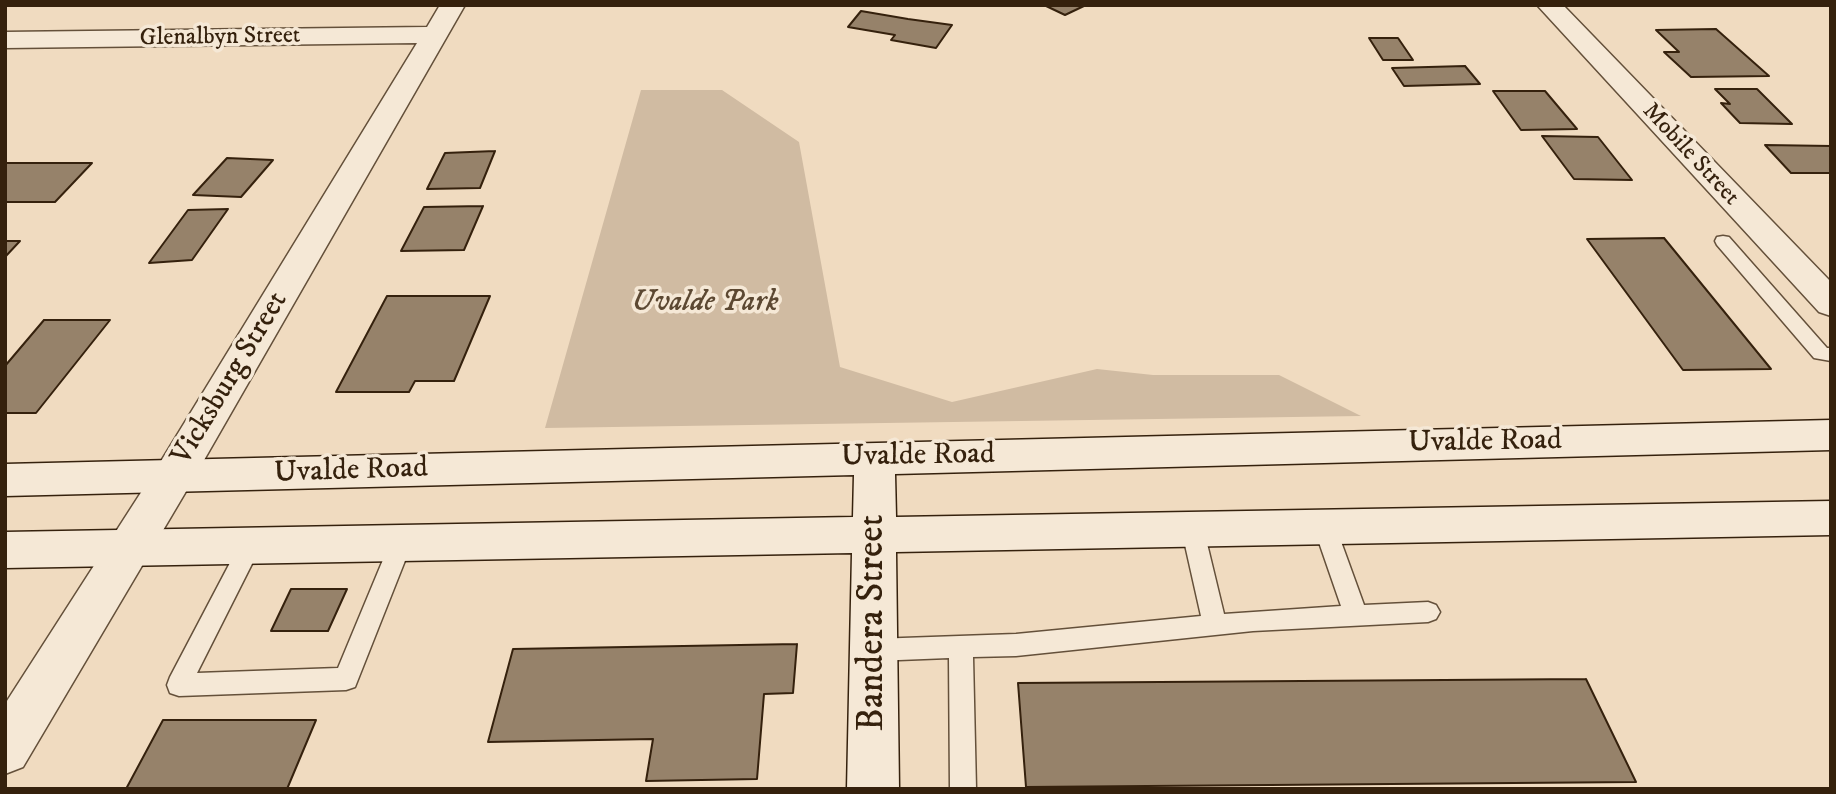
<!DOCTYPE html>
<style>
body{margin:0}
#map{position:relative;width:1836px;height:794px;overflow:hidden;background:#f0dbc0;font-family:"IM FELL DW Pica",serif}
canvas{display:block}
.frame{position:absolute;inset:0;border:7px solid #35210d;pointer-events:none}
</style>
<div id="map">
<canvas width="1836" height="794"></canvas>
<div class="frame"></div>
</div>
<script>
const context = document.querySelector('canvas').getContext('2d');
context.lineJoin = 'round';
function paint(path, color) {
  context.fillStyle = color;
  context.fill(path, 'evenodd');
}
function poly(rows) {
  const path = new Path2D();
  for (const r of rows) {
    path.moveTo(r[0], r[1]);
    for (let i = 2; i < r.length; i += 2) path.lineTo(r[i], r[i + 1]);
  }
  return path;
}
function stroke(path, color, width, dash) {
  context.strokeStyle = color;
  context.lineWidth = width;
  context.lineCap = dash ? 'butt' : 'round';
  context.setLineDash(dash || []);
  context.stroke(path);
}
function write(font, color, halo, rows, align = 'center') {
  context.font = font + ' "IM FELL DW Pica",serif';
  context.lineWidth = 7;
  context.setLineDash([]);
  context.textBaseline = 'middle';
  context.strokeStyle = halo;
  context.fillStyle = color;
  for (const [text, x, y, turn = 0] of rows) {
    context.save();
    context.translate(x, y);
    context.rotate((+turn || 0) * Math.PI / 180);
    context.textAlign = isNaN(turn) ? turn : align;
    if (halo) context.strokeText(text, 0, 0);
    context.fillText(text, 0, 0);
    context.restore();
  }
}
paint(poly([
 [641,90,722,90,799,142,840,367,952,402,1097,369,1153,375,1279,375,1361,416,545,428]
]), '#d0bba2');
const building = poly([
 [1044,5,1086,5,1065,15,1044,5],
 [861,11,908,19,952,25,936,48,891,40,895,35,848,27,861,11],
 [1716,29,1769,76,1691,77,1664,52,1679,52,1656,30,1716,29],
 [1369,38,1398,38,1413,60,1383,60,1369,38],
 [1465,66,1480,84,1404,86,1392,68,1465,66],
 [1715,89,1757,89,1792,124,1740,123,1721,103,1730,104,1715,89],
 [1493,91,1545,91,1577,129,1521,130,1493,91],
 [1542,136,1598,137,1632,180,1574,179,1542,136],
 [1765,145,1831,146,1831,173,1791,173,1765,145],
 [495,151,480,188,427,189,445,153,495,151],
 [227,158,273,160,241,197,193,195,227,158],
 [5,163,92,163,55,202,5,202,5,163],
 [483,206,464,250,401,251,424,207,483,206],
 [228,209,192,260,149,263,188,210,228,209],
 [1664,238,1771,369,1683,370,1587,239,1664,238],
 [5,241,20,241,5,257,5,241],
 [387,296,490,296,454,381,415,381,409,392,336,392,387,296],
 [44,320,110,320,36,413,5,413,5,366,44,320],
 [291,589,347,589,328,631,271,631,291,589],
 [797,644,793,693,764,694,757,779,646,781,653,739,488,742,513,649,797,644],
 [1586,679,1636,782,1026,787,1018,683,1586,679],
 [163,720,316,720,287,789,126,789,163,720]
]);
paint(building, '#96826a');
stroke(building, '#35210d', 2);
const lane = poly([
 [1723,236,1729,237,1827,348,1831,348,1831,361,1814,358,1717,245,1715,241,1717,237,1723,236],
 [1324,516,1332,519,1335,525,1364,605,1428,602,1436,605,1440,612,1436,619,1428,622,1253,631,1016,656,973,657,976,789,950,789,949,658,874,661,866,658,862,650,866,642,874,639,1016,634,1201,616,1181,527,1184,521,1192,518,1200,521,1203,527,1224,614,1341,606,1313,525,1316,519,1324,516],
 [401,534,409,537,412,543,355,687,346,690,179,696,170,693,167,685,170,677,242,540,250,537,258,540,261,546,197,673,338,668,390,543,393,537,401,534]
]);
const street = poly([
 [440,5,465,5,188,488,23,767,5,774,5,704,158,466,417,43,5,48,5,32,427,27,440,5],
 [1537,5,1563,5,1831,282,1831,316,1819,312,1537,5]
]);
const secondary = poly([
 [1831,420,1831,450,895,474,896,517,1831,501,1831,535,896,552,899,789,847,789,852,553,5,568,5,532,853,517,854,475,5,496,5,464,1831,420]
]);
stroke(lane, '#64503a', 3);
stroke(street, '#64503a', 3);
stroke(secondary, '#35210d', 3);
paint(lane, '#f5e8d6');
paint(street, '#f5e8d6');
paint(secondary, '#f5e8d6');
write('24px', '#35210d', '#f5e8d6', [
 ["Glenalbyn Street",220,38,-1],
 ["Mobile Street",1690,155,47]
]);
write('italic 30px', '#5c4832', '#f5e8d6', [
 ["Uvalde Park",705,304]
]);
write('30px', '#35210d', '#f5e8d6', [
 ["Vicksburg Street",231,379,-59],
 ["Uvalde Road",1485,443,-1],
 ["Uvalde Road",918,457,-1],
 ["Uvalde Road",351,472,-2]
]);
write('37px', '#35210d', '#f5e8d6', [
 ["Bandera Street",874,623,-90]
]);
</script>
